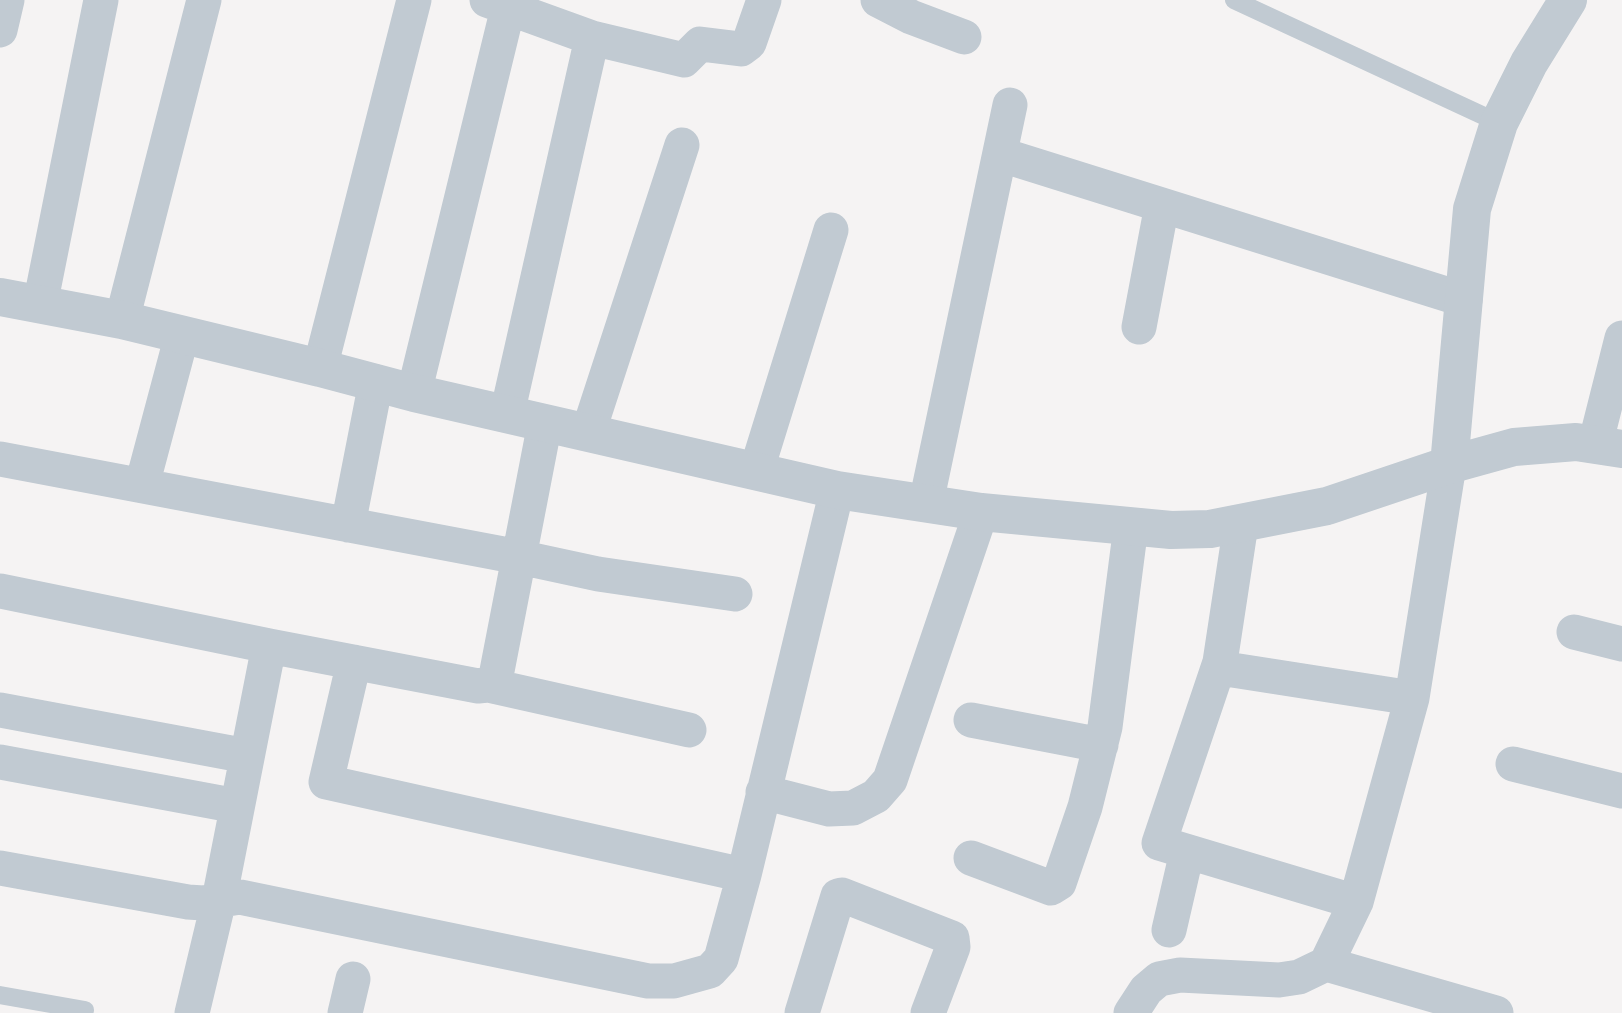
<!DOCTYPE html>
<style>
body{margin:0}
canvas{display:block;background:#f5f3f3}
</style>
<canvas width="1622" height="1013"></canvas>
<script>
const context = document.querySelector('canvas').getContext('2d');
context.lineJoin = 'round';
function poly(rows) {
  const path = new Path2D();
  for (const r of rows) {
    path.moveTo(r[0], r[1]);
    for (let i = 2; i < r.length; i += 2) path.lineTo(r[i], r[i + 1]);
  }
  return path;
}
function stroke(path, color, width, dash) {
  context.strokeStyle = color;
  context.lineWidth = width;
  context.lineCap = dash ? 'butt' : 'round';
  context.setLineDash(dash || []);
  context.stroke(path);
}
stroke(poly([
 [1234,0,1499,123],
 [0,995,85,1010]
]), '#c1cad2', 18);
stroke(poly([
 [487,0,592,38,684,60,700,44,741,49,749,43,764,0],
 [878,0,911,17,964,37],
 [0,30,7,0],
 [1002,155,1465,300],
 [40,305,101,0],
 [122,320,204,0],
 [1139,327,1162,205],
 [320,368,414,0],
 [414,393,508,8],
 [507,414,592,38],
 [588,433,682,145],
 [1595,445,1622,338],
 [0,459,519,557,598,574,735,594],
 [756,472,831,230],
 [142,485,182,335],
 [926,503,1010,105],
 [1241,524,1220,662,1222,667,1226,669,1412,698],
 [348,525,376,382],
 [0,591,269,646],
 [1574,632,1622,644],
 [354,662,326,782,744,875,837,490],
 [1220,662,1159,843,1356,902],
 [488,685,689,730],
 [0,710,247,756],
 [971,720,1101,745],
 [0,762,237,806],
 [1513,764,1622,791],
 [763,792,829,809,853,808,876,796,890,780,981,512],
 [971,858,1051,888,1059,883,1085,807,1105,727,1131,526],
 [0,868,188,902,203,903,240,897,648,981,674,981,710,971,721,959,744,875],
 [1169,930,1187,852],
 [1326,964,1496,1013],
 [192,1013,219,900,269,646,478,686,488,685,496,676,545,423],
 [345,1013,353,979],
 [802,1013,838,896,842,895,952,938,953,947,928,1013],
 [1131,1013,1146,990,1159,979,1180,975,1279,980,1299,977,1326,964,1356,902,1412,698,1449,465]
]), '#c1cad2', 35);
stroke(poly([
 [0,297,122,320,320,368,414,393,837,490,981,512,1171,530,1210,529,1327,506,1449,465,1514,447,1576,442,1622,449],
 [1449,465,1472,209,1499,123,1529,63,1568,0]
]), '#c1cad2', 38);
</script>
